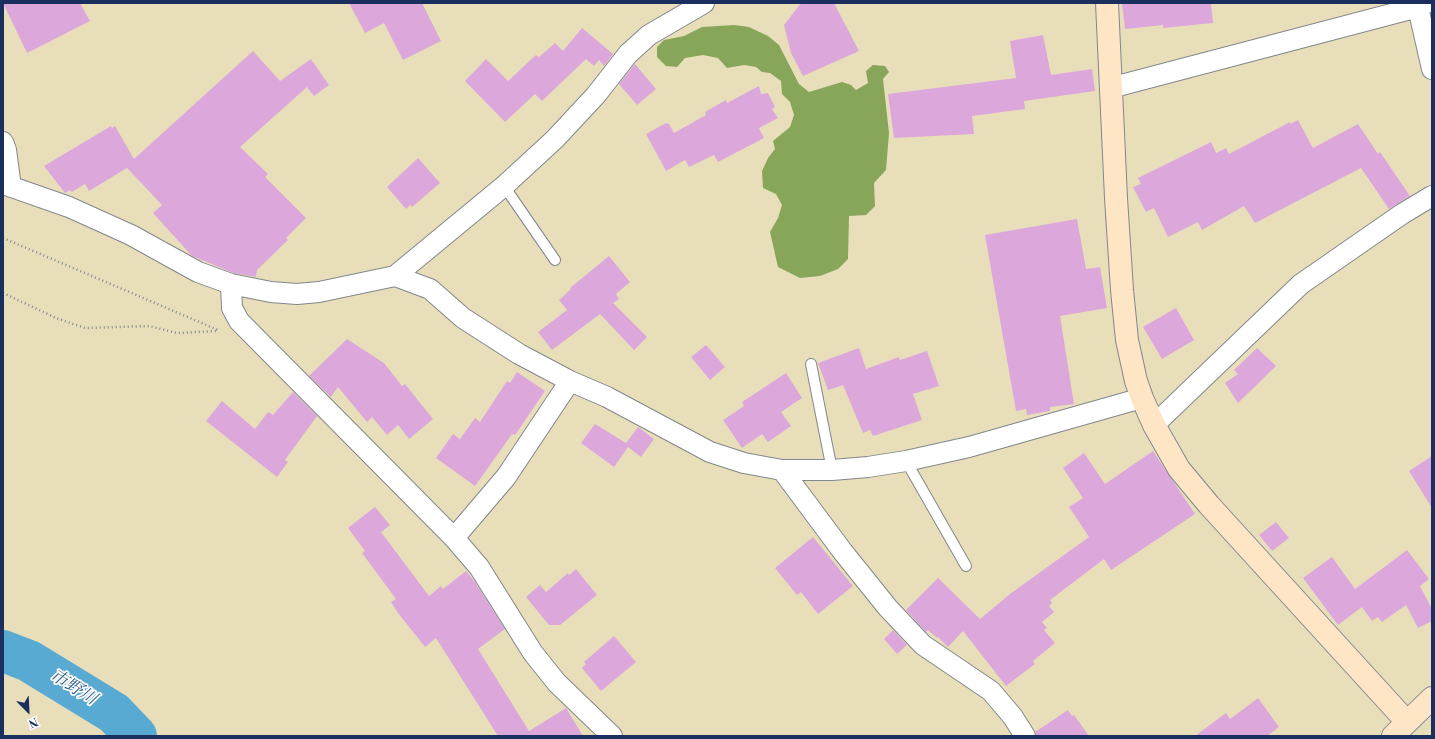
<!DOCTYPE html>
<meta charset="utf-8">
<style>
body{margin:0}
#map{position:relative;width:1435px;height:739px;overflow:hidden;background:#e8dfba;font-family:"Libre Bodoni",serif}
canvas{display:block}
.frame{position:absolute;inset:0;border:4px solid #1b2f5e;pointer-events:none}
.north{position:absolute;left:8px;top:691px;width:40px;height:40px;-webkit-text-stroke:3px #fff;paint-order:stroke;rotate:156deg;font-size:11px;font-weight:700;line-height:16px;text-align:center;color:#1b2f5e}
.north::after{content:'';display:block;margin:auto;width:14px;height:18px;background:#1b2f5e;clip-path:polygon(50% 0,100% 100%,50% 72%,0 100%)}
</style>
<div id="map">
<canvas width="1435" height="739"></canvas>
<div class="frame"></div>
<div class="north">N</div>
</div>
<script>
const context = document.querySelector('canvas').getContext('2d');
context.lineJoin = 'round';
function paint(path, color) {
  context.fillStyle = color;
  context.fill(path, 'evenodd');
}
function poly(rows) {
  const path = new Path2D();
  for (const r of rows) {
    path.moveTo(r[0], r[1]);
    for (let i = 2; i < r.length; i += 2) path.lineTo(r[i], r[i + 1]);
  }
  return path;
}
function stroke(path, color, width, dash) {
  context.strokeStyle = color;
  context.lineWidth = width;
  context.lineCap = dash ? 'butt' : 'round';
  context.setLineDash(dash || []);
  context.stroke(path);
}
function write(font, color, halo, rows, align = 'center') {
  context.font = font + ' "Libre Bodoni","Noto Serif JP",serif';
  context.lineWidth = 3.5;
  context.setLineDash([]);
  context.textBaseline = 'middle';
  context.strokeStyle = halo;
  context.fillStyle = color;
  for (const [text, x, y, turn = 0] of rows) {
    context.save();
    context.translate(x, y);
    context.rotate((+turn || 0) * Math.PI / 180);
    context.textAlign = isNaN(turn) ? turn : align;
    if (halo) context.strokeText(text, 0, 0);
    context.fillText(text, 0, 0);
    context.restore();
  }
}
paint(poly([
 [734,25,749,27,768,36,779,45,799,84,809,92,842,82,851,85,856,90,868,83,866,71,873,65,885,66,889,72,883,79,889,133,886,170,874,183,875,206,866,215,849,216,848,259,838,269,820,276,800,278,778,267,770,232,778,218,782,205,776,194,763,188,762,171,768,158,775,149,773,141,790,127,794,115,790,102,782,94,781,81,770,73,762,72,756,67,744,65,727,68,718,58,703,55,685,58,677,67,666,66,657,57,657,47,664,40,684,36,702,27]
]), '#87a65a');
stroke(poly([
 [3,651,29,661,114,713,136,736]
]), '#58aad3', 42);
paint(poly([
 [3,3,80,3,90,21,27,53],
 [349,3,422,3,441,41,403,60,384,23,365,33],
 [801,3,834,3,859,51,803,76,791,53,784,25],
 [1122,3,1211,3,1213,23,1163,28,1163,25,1125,29],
 [582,28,613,54,604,66,599,60,594,66,586,59,542,101,535,94,505,122,465,81,486,59,508,81,536,55,539,57,555,43,563,51],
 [1043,35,1051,75,1092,69,1095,91,1024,101,1025,109,972,116,974,134,894,138,888,94,1016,78,1010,41],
 [253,51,280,81,311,59,329,85,314,96,307,87,240,147,268,174,265,177,306,218,286,238,288,240,257,270,256,277,234,273,192,256,153,213,162,205,127,168,89,191,85,184,72,192,70,190,65,193,44,166,111,126,112,128,115,126,134,159],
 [635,64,656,89,637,105,619,84],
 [759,86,761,94,768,93,775,107,772,109,778,118,759,128,764,138,718,162,714,155,689,167,685,160,666,171,646,134,666,123,669,124,674,133,706,115,705,112,726,100,727,103],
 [1298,120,1313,148,1358,124,1378,154,1380,152,1410,196,1389,209,1361,168,1255,223,1244,206,1202,230,1198,222,1168,237,1154,208,1146,212,1133,187,1141,184,1138,178,1211,142,1216,153,1226,148,1229,154,1290,122,1290,124],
 [418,158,440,183,412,207,410,205,406,209,387,187],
 [1077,219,1086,269,1100,267,1107,308,1060,316,1074,404,1050,407,1050,411,1027,415,1026,409,1016,411,985,235],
 [609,256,630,282,616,294,619,299,613,303,647,337,634,350,600,314,552,350,538,332,567,310,559,300,571,289,570,288],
 [1176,308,1194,340,1162,359,1143,327],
 [347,339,384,363,402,386,405,384,433,419,409,439,398,425,387,435,372,417,367,422,338,387,331,397,309,376],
 [706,345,725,367,710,380,691,357],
 [859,348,866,369,899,357,900,360,927,351,939,386,913,394,922,420,873,436,870,430,863,433,843,385,828,390,818,363],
 [1257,348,1276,366,1238,403,1225,383,1238,374,1234,370],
 [517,372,545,391,515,435,512,434,475,486,436,458,453,434,460,439,475,418,480,422,507,381,510,383],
 [786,373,802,398,781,412,791,426,768,442,762,434,742,448,723,420,744,406,742,402],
 [293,392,317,416,285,460,288,462,277,477,206,421,222,401,255,429,268,412,273,415],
 [595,424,626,443,638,427,654,439,641,457,628,447,614,467,581,443],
 [1153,451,1195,514,1111,570,1104,559,1050,600,1052,603,1049,606,1054,612,1042,622,1047,628,1044,630,1055,643,1033,661,1035,664,1006,686,963,631,948,647,938,637,937,638,928,630,926,632,906,610,938,578,980,619,1010,594,1089,537,1069,507,1083,498,1063,468,1084,453,1105,484],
 [1432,456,1432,508,1409,471],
 [375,507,390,525,381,532,429,596,441,586,443,589,466,571,475,582,505,629,478,649,529,731,566,708,583,736,498,736,436,638,425,647,398,613,391,602,396,599,362,553,365,551,348,528],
 [1276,522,1289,538,1272,551,1259,535],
 [813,537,853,586,818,614,801,592,797,595,775,568],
 [1407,550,1429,579,1420,586,1432,609,1432,621,1418,628,1406,605,1382,622,1378,617,1372,621,1362,607,1338,625,1303,578,1332,557,1355,589],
 [576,569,597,595,560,625,549,625,526,597,540,585,546,592,568,573,569,575],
 [893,630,907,645,897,654,884,639],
 [614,636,636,662,601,691,582,668,586,664,584,662],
 [1258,698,1279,727,1267,736,1195,736,1226,713,1230,719],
 [1068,710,1072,716,1074,715,1089,736,1036,736,1035,732]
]), '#dca8dc');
const lane = poly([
 [504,186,555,260],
 [811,364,832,470],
 [906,461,966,566]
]);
const street = poly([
 [1417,3,1432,69],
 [1110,88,1418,7,1426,3],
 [3,142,6,150,11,187],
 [3,184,69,207,131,235,198,272,231,284,271,292,297,294,319,292,395,276,504,186,555,139,596,95,628,54,649,35,704,3],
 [395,276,430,289,463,318,519,354,570,381,607,397,710,452,744,463,782,470,832,470,868,467,906,461,969,447,1142,398],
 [231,284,232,308,239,321,454,538,479,567,533,653,557,683,612,736],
 [1154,425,1301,284,1402,214,1432,196],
 [782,470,843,552,888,608,923,645,991,691,1013,717,1025,736],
 [454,538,506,477,570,381]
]);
const secondary = poly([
 [1107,3,1116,198,1122,290,1127,340,1136,381,1142,398,1154,425,1179,469,1209,505,1407,722],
 [1393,736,1432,698]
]);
stroke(lane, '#82878c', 12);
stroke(street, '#82878c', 22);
stroke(secondary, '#82878c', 24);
stroke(poly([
 [3,238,218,330],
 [3,293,56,318,85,328,149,326,177,333,217,331]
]), '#82878c', 2.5, [1, 3]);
stroke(lane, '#fff', 10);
stroke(street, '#fff', 20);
stroke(secondary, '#fde5c5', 22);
write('italic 17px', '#33608d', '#fff', [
 ["市野川",73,688,32]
]);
</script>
